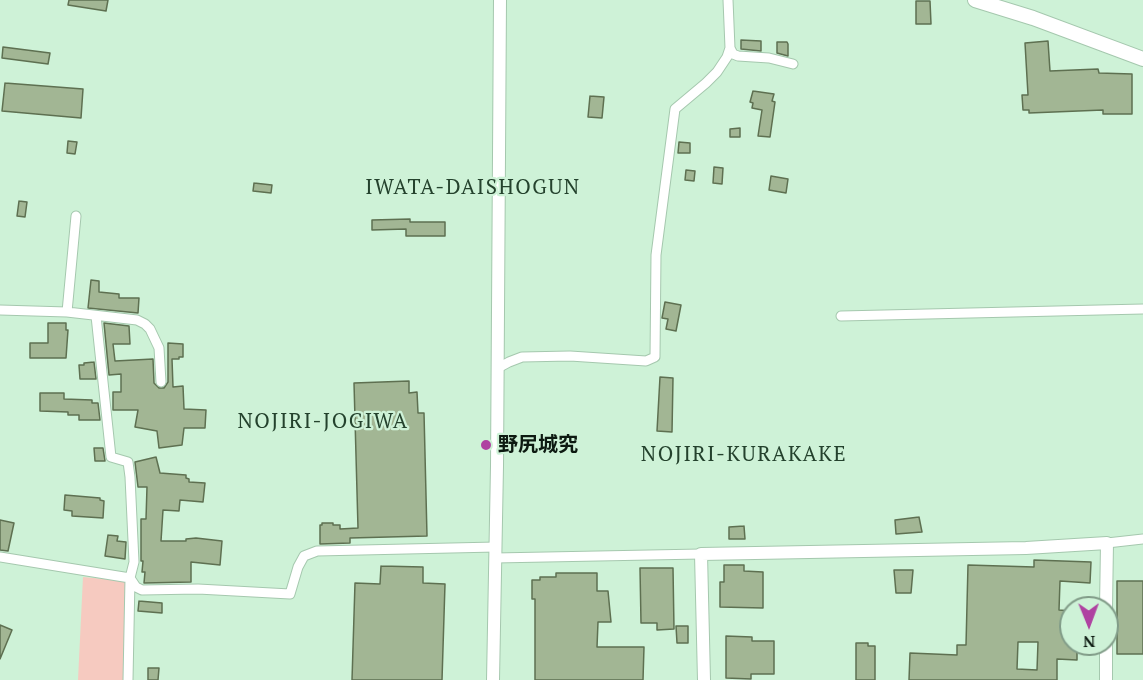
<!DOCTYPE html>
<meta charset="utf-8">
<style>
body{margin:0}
#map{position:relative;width:1143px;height:680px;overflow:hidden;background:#cef2d7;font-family:"PT Serif",serif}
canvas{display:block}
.north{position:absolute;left:1059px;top:596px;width:60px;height:60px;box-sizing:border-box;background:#cef2d7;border:2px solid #819c88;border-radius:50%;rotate:179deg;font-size:16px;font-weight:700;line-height:24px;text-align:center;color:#0d1a11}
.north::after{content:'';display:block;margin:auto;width:21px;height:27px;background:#af42a1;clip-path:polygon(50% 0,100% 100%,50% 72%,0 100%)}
</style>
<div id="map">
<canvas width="1143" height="680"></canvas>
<div class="north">N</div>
</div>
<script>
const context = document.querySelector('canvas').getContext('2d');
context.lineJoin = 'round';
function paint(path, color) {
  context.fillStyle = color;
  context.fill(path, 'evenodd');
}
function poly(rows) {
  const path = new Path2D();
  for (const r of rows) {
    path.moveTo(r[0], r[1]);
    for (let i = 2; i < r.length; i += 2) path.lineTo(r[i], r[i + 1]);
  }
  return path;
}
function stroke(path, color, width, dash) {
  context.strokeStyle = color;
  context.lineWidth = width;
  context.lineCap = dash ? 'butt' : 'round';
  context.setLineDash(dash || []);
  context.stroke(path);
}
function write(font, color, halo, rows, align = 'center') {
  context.font = font + ' "PT Serif","Noto Sans JP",serif';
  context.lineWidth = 4.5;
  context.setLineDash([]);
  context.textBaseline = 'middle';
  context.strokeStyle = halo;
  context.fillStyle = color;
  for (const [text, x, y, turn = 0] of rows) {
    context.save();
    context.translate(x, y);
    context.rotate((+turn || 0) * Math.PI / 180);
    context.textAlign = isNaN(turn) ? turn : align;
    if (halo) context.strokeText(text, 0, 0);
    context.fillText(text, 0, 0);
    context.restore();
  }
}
paint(poly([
 [83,577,126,581,123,680,78,680]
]), '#f6cac0');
const building = poly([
 [69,0,108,0,106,11,68,5,69,0],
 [916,1,930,1,931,24,916,24,916,1],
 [741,40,761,41,761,51,741,49,741,40],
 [1048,41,1050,71,1098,69,1099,73,1132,74,1132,114,1103,114,1103,110,1029,113,1029,110,1023,110,1022,95,1028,95,1025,43,1048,41],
 [777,42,787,42,788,44,788,56,777,53,777,42],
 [3,47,50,53,48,64,2,58,3,47],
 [5,83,83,89,81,118,2,111,5,83],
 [753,91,774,94,772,101,775,102,770,137,758,136,762,110,752,108,753,103,750,102,753,91],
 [590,96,604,97,602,118,588,117,590,96],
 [740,128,740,137,730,137,730,129,740,128],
 [68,141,77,142,75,154,67,153,68,141],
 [679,142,690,143,690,153,678,153,679,142],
 [714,167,723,168,722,184,713,183,714,167],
 [686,170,695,171,694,181,685,180,686,170],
 [771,176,788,179,786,193,769,190,771,176],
 [254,183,272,185,271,193,253,191,254,183],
 [19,201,27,202,25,217,17,216,19,201],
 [410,219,410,222,445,222,445,236,406,236,406,229,372,230,372,220,410,219],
 [91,280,99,281,99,292,119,294,119,298,139,298,138,313,88,308,91,280],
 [665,302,681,305,676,331,666,329,668,319,662,318,665,302],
 [48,323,66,323,66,330,68,330,66,358,30,358,30,343,48,343,48,323],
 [104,323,129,326,130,344,113,344,115,361,153,359,154,383,159,388,164,388,168,382,168,343,183,344,183,357,179,357,179,359,172,359,173,387,183,386,184,409,206,410,205,428,184,428,182,445,159,448,157,431,135,427,138,410,113,410,113,392,121,392,121,374,109,375,104,323],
 [94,362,96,379,80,379,79,365,84,365,84,363,94,362],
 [660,377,673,378,672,432,657,431,660,377],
 [409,381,409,393,417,392,418,413,424,413,427,536,350,538,350,543,320,544,320,525,322,525,322,523,333,523,333,525,340,525,340,529,358,528,354,383,409,381],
 [40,393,64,393,64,399,92,400,92,403,98,403,100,420,79,420,79,415,68,415,68,412,40,411,40,393],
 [94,448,103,448,105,461,95,461,94,448],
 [156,457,160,473,186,475,186,478,189,479,189,482,205,483,203,502,180,500,179,511,163,510,161,541,186,541,186,539,196,538,222,541,220,565,191,562,191,582,144,583,145,572,142,572,143,561,141,561,141,519,146,519,147,487,138,487,135,462,156,457],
 [65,495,100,498,100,500,104,501,103,518,72,516,72,511,64,510,65,495],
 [919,517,922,532,896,534,895,520,919,517],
 [0,520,14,523,8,551,0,550,0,520],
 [744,526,745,539,729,539,729,527,744,526],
 [108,535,118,536,117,541,126,542,125,559,105,556,108,535],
 [1034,560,1091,562,1090,583,1060,581,1059,610,1071,611,1071,644,1077,644,1077,660,1057,659,1057,680,909,680,910,653,957,655,957,645,966,645,968,565,1034,567,1034,560],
 [1018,642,1038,642,1037,670,1017,669,1018,642],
 [724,565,744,565,744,571,763,572,763,608,720,607,720,582,724,582,724,565],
 [381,566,423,567,423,583,445,584,442,680,352,680,355,583,380,584,381,566],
 [640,568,673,568,674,629,657,630,657,623,641,623,640,568],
 [894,570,913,570,911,593,896,593,894,570],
 [556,573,597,573,597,591,608,591,611,622,598,622,597,647,644,647,643,680,535,680,535,599,532,599,532,580,540,580,540,577,556,577,556,573],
 [1117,581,1143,581,1143,654,1117,654,1117,581],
 [139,601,162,603,162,613,138,611,139,601],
 [0,625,12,630,0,659,0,625],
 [676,626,688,626,688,643,677,643,676,626],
 [726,636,752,637,752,641,774,641,774,674,751,674,751,679,726,678,726,636],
 [856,643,868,643,868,646,875,646,875,680,856,680,856,643],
 [148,668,159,668,158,680,148,680,148,668]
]);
paint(building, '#a2b694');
stroke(building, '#5e7051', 1.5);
const minor = poly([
 [730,48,733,54,738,56,769,58,793,64],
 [0,310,67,312,76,216],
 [67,312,137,320,145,324,150,329,159,348,161,382],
 [96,316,111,457,128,462,130,477,134,562,130,578,128,680],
 [841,316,1143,309],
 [498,368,509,362,522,357,570,356,646,361,655,357,656,255,675,109,706,83,717,72,727,57,730,48,728,0],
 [1107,543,1143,539],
 [0,557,130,578,136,587,142,590,198,589,290,594,298,567,304,556,317,551,496,547],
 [495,558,701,554]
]);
const tertiary = poly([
 [493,680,497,466,500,0],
 [704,680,701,554,1026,548,1107,543,1106,608],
 [1106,680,1106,644]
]);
const secondary = poly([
 [975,0,1033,18,1143,59]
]);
stroke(minor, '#a5c8ae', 11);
stroke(tertiary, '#a5c8ae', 14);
stroke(secondary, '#a5c8ae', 16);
stroke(minor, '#fff', 9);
stroke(tertiary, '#fff', 12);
stroke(secondary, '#fff', 14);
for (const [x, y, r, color] of [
 [486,445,6,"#af42a1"]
]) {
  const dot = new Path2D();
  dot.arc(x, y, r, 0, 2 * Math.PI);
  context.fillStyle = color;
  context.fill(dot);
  stroke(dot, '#cef2d7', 2);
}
write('bold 20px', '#0d1a11', '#cef2d7', [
 ["野尻城究",498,445]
], 'left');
context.letterSpacing = '1.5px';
write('21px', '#24422d', '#cef2d7', [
 ["IWATA-DAISHOGUN",473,188],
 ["NOJIRI-JOGIWA",323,422],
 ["NOJIRI-KURAKAKE",744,455]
]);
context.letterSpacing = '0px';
</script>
